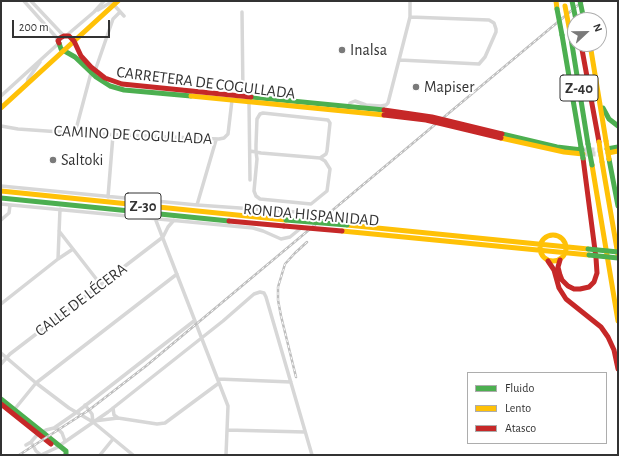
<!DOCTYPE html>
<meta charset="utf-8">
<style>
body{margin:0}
#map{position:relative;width:619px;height:456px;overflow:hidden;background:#fff;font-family:"Alegreya Sans",sans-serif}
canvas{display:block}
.frame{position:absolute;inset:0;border:2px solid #333;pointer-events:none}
.legend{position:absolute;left:467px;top:372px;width:140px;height:72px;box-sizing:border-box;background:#fff;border:1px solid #adadad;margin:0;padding:5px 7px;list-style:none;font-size:12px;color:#333}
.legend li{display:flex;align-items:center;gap:8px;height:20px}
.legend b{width:20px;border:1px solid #adadad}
.north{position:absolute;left:567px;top:12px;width:40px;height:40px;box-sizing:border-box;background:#fff;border:1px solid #adadad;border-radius:50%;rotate:68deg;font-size:11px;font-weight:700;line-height:16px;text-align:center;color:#333}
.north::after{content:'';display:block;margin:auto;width:14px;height:18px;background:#7a7a7a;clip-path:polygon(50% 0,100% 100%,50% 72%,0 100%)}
.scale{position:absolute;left:12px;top:20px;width:98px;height:18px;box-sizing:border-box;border:2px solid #333;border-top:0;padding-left:5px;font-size:12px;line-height:14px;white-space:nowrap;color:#333;-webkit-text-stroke:3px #fff;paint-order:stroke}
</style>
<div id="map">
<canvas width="619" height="456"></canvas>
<div class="frame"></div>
<ul class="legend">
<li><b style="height:5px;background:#4caf50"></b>Fluido</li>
<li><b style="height:5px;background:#ffc107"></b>Lento</li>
<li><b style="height:5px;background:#c62828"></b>Atasco</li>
</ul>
<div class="north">N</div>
<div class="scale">200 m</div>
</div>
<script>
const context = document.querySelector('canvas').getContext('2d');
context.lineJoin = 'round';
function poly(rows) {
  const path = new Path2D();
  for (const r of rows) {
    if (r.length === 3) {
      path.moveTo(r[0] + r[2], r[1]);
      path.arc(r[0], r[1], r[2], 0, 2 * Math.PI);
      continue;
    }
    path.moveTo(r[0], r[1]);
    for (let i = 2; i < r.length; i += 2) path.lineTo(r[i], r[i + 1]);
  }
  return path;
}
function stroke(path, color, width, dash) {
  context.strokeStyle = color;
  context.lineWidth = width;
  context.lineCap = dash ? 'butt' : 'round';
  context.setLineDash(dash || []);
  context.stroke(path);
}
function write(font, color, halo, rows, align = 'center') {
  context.font = font + ' "Alegreya Sans",sans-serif';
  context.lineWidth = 4;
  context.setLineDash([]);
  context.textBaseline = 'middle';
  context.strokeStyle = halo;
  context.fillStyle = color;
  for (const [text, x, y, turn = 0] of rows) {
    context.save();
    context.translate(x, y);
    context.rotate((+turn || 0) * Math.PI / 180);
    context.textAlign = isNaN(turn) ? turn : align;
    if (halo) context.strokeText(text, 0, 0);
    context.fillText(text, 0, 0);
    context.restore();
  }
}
stroke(poly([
 [582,150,602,150],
 [583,154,603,154]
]), '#d6d6d6', 5, [5, 2.5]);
stroke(poly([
 [24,1,56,37,58,41],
 [31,1,64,36],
 [114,5,124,16],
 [98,10,113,1],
 [242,12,243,96],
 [67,35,94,12,104,1],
 [400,60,479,64,485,57,496,32,496,29,494,23,489,20,410,17],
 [95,71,113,19,120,12],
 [27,84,28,79,40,62],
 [1,96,58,44],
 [249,102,250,180],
 [349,107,350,103,355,101,366,105,381,106,386,105,388,103,410,17,410,1],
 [1,126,18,129,75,133,219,139,224,138,228,134,232,100],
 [75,133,91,73],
 [250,151,256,152,261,153,320,158,325,161,330,169,327,191,311,204,260,199,256,196,254,191,257,159,256,152,256,145,257,119,260,114,263,113,328,120,330,123,327,151,326,154,320,158],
 [1,186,197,205,297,212,304,214,306,222],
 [108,197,113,135],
 [1,204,253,228,263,231,281,239,290,237,301,228],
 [197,205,216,140],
 [155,218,228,406,226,455],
 [1,220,9,213,10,205],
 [59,231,101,285],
 [58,259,60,209],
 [1,304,58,259,73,249],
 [1,353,36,383,69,408,93,422,133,455],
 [1,364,10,354,163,237,168,227,174,220],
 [218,379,291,382],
 [85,405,92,414,93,422],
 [113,408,114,415,118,418],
 [14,410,36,383,177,274],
 [94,421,118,418,157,424,165,423,219,383],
 [54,428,58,429,62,433,65,441],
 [227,430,305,432],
 [31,442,36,451,41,455],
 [26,445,31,442,37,435,46,430,54,428,77,412,194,321],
 [41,455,56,448,108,412,223,321,254,294,260,292,264,293,266,297,312,455],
 [100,455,113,439]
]), '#d7d7d7', 3.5);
stroke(poly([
 [570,32,588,144],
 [562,35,581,147],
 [59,43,61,49,75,57,96,77,110,86,124,90,191,96],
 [251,97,384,110],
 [603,108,609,119,618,126],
 [502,134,557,147,582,150],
 [607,149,618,147],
 [609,159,618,206],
 [1,198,229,221],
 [1,399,66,451,66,454]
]), '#4caf50', 5);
stroke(poly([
 [556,1,557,9],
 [590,44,606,141],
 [191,96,384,115],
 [1,108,118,1],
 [501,138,564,152,583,154],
 [608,153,618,151],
 [602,162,618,255],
 [592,165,618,321],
 [1,191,286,220],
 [347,225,588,249],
 [342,231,589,255],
 [553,248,13]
]), '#ffc107', 5);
stroke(poly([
 [59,43,58,41,60,38,64,36,69,36,74,41,81,56,91,67,105,78,122,84,251,97],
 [581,44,599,142],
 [229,221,284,226],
 [560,260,558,267,560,275,562,280,568,286,574,289,580,289,589,287,594,282,597,273,596,258,583,158],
 [548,261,554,270,559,288,566,299,601,327,608,337,614,350,618,369],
 [1,404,51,444]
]), '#c62828', 5);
const rail = poly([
 [296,377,281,316,278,300,278,287,285,264,295,253,307,242],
 [19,455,89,410,146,366,583,1]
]);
stroke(rail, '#bebebe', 2.5);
stroke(rail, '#fff', 1, [3]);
stroke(poly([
 [572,1,576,20],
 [580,1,584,20],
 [557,9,562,35],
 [588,144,592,165],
 [581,147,583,158],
 [286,220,347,225],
 [588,249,618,252],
 [589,255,618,258]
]), '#4caf50', 5);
stroke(poly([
 [565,6,570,32],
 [606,141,609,159],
 [599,142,602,162]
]), '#ffc107', 5);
stroke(poly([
 [384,110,432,117,502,134],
 [384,115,426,120,501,138],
 [284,226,342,231]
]), '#c62828', 5);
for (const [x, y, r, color] of [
 [342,50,4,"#7a7a7a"],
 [416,87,4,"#7a7a7a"],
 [53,160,4,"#7a7a7a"]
]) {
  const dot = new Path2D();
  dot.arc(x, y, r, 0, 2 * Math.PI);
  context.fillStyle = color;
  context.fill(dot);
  stroke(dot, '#fff', 1.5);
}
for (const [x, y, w] of [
 [579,88,38],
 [143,206,36]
]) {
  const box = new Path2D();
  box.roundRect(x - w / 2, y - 13, w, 26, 3);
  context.fillStyle = '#fff';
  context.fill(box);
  stroke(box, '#333', 1);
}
write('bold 15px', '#333', null, [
 ["Z-40",579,88],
 ["Z-30",143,206]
]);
write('16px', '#333', '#fff', [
 ["Inalsa",350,50],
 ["Mapiser",424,87],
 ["Saltoki",61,160]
], 'left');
write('16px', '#333', '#fff', [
 ["CARRETERA DE COGULLADA",206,83,7],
 ["CAMINO DE COGULLADA",133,135,3],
 ["RONDA HISPANIDAD",311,215,5],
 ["CALLE DE LÉCERA",81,300,-37]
]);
</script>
